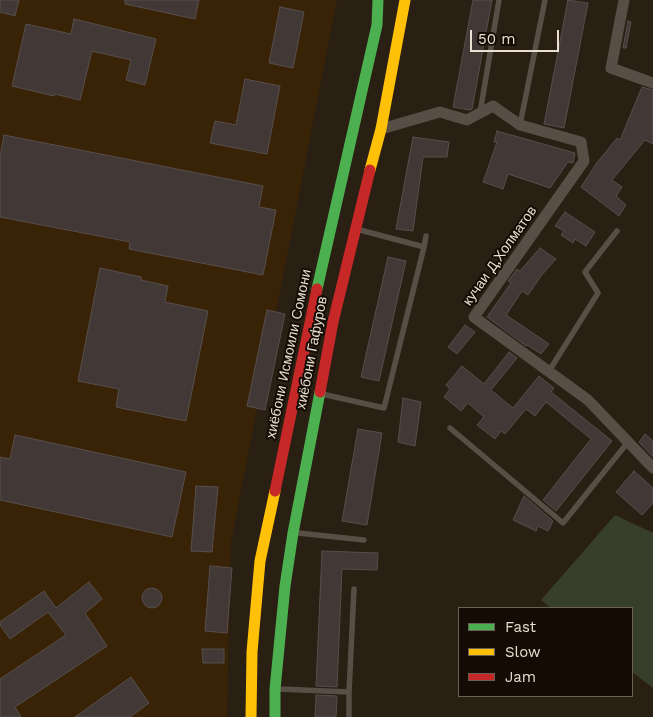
<!DOCTYPE html>
<meta charset="utf-8">
<style>
body{margin:0}
#map{position:relative;width:653px;height:717px;overflow:hidden;background:#291f12;font-family:"Work Sans",sans-serif}
canvas{display:block}
.legend{position:absolute;left:458px;top:607px;width:175px;height:90px;box-sizing:border-box;background:#140c04;border:1px solid #6a6056;margin:0;padding:6px 9px;list-style:none;font-size:15px;color:#eaded0}
.legend li{display:flex;align-items:center;gap:10px;height:25px}
.legend b{width:25px;border:1px solid #6a6056}
.scale{position:absolute;left:470px;top:30px;width:89px;height:22px;box-sizing:border-box;border:2px solid #eaded0;border-top:0;padding-left:6px;font-size:15px;line-height:18px;white-space:nowrap;color:#eaded0;-webkit-text-stroke:4px #140c04;paint-order:stroke}
</style>
<div id="map">
<canvas width="653" height="717"></canvas>
<ul class="legend">
<li><b style="height:6px;background:#4caf50"></b>Fast</li>
<li><b style="height:6px;background:#ffc107"></b>Slow</li>
<li><b style="height:6px;background:#c62828"></b>Jam</li>
</ul>
<div class="scale">50 m</div>
</div>
<script>
const context = document.querySelector('canvas').getContext('2d');
context.lineJoin = 'round';
function paint(path, color) {
  context.fillStyle = color;
  context.fill(path, 'evenodd');
}
function poly(rows) {
  const path = new Path2D();
  for (const r of rows) {
    if (r.length === 3) {
      path.moveTo(r[0] + r[2], r[1]);
      path.arc(r[0], r[1], r[2], 0, 2 * Math.PI);
      continue;
    }
    path.moveTo(r[0], r[1]);
    for (let i = 2; i < r.length; i += 2) path.lineTo(r[i], r[i + 1]);
  }
  return path;
}
function stroke(path, color, width, dash) {
  context.strokeStyle = color;
  context.lineWidth = width;
  context.lineCap = dash ? 'butt' : 'round';
  context.setLineDash(dash || []);
  context.stroke(path);
}
function write(font, color, halo, rows, align = 'center') {
  context.font = font + ' "Work Sans",sans-serif';
  context.lineWidth = 4;
  context.setLineDash([]);
  context.textBaseline = 'middle';
  context.strokeStyle = halo;
  context.fillStyle = color;
  for (const [text, x, y, turn = 0] of rows) {
    context.save();
    context.translate(x, y);
    context.rotate((+turn || 0) * Math.PI / 180);
    context.textAlign = isNaN(turn) ? turn : align;
    if (halo) context.strokeText(text, 0, 0);
    context.fillText(text, 0, 0);
    context.restore();
  }
}
paint(poly([
 [0,0,337,0,231,542,227,717,0,717]
]), '#392307');
paint(poly([
 [615,515,651,532,653,532,653,688,632,672,632,608,551,608,541,600]
]), '#373f2a');
const building = poly([
 [0,0,19,0,15,16,0,12,0,0],
 [125,0,199,0,195,19,125,4,125,0],
 [473,0,492,0,472,109,469,110,453,107,473,0],
 [568,0,588,3,564,128,544,124,568,0],
 [280,7,304,12,293,68,269,63,280,7],
 [74,19,156,39,145,85,126,80,131,60,92,51,80,100,55,94,54,96,12,86,26,24,71,34,74,19],
 [628,21,631,22,626,48,623,48,628,21],
 [245,79,280,86,267,154,210,143,215,121,236,125,245,79],
 [642,87,653,90,653,144,645,140,612,180,622,187,616,196,626,205,619,216,581,187,596,164,617,138,620,140,642,87],
 [497,131,575,153,573,163,568,162,550,188,508,174,503,189,483,182,497,142,494,142,497,131],
 [4,135,263,186,259,207,276,210,263,275,129,249,130,242,0,217,0,156,4,135],
 [413,137,449,142,447,157,423,157,413,231,396,229,413,137],
 [565,212,595,232,586,246,575,239,573,243,561,235,564,231,555,226,565,212],
 [540,248,556,259,541,276,528,295,522,291,506,315,549,344,541,354,527,345,526,346,487,317,511,283,508,281,517,269,520,271,540,248],
 [388,257,406,261,379,381,361,377,388,257],
 [100,268,141,277,141,280,168,286,165,302,208,311,186,421,116,407,119,389,78,381,100,268],
 [267,310,285,314,265,410,247,406,267,310],
 [465,325,475,332,457,354,448,347,465,325],
 [509,352,517,358,491,390,513,408,539,376,554,388,551,392,612,441,556,511,543,500,591,439,546,402,535,416,526,409,505,434,501,431,495,439,477,425,484,417,468,403,461,411,444,397,450,389,446,385,462,366,484,384,509,352],
 [403,398,421,402,415,446,398,442,403,398],
 [358,429,382,433,367,525,342,521,358,429],
 [645,434,653,441,653,457,639,442,645,434],
 [15,435,186,472,172,537,0,500,0,457,10,459,15,435],
 [634,471,653,488,653,503,642,515,616,492,634,471],
 [196,486,218,487,212,552,191,551,196,486],
 [524,496,553,521,548,531,538,526,536,531,513,520,524,496],
 [322,551,378,553,377,570,342,569,337,687,316,686,322,551],
 [210,566,232,568,227,633,205,631,210,566],
 [89,582,102,599,85,613,107,646,15,707,21,717,0,717,0,679,66,635,48,612,10,639,0,625,0,622,44,591,56,608,89,582],
 [152,598,10],
 [202,649,224,649,224,663,203,663,202,649],
 [131,677,149,703,130,717,75,717,131,677],
 [316,695,337,696,336,717,315,717,316,695]
]);
paint(building, '#423836');
stroke(building, '#584e4d', 1);
stroke(poly([
 [480,113,499,0],
 [520,125,545,0],
 [360,230,424,247,426,236],
 [549,371,598,293,585,272,617,231],
 [322,394,384,408,424,247],
 [450,428,563,523,628,442],
 [298,533,364,540],
 [279,689,349,692,349,717],
 [349,692,354,589]
]), '#574f46', 5.5);
stroke(poly([
 [624,0,611,68,653,83],
 [381,129,440,112,467,120,493,106,520,125,581,142,584,161,474,317,588,400,653,468]
]), '#574f46', 11);
stroke(poly([
 [317,289,377,25,378,0],
 [275,717,275,689,285,586,293,533,320,392]
]), '#4caf50', 11);
stroke(poly([
 [370,170,381,129,405,0],
 [251,717,252,652,260,561,275,491]
]), '#ffc107', 11);
stroke(poly([
 [320,392,333,322,370,170],
 [275,491,317,289]
]), '#c62828', 11);
write('14px', '#eaded0', '#140c04', [
 ["кучаи Д,Холматов",500,256,-55],
 ["хиёбони Гафуров",312,353,-79],
 ["хиёбони Исмоили Сомони",289,354,-78]
]);
</script>
